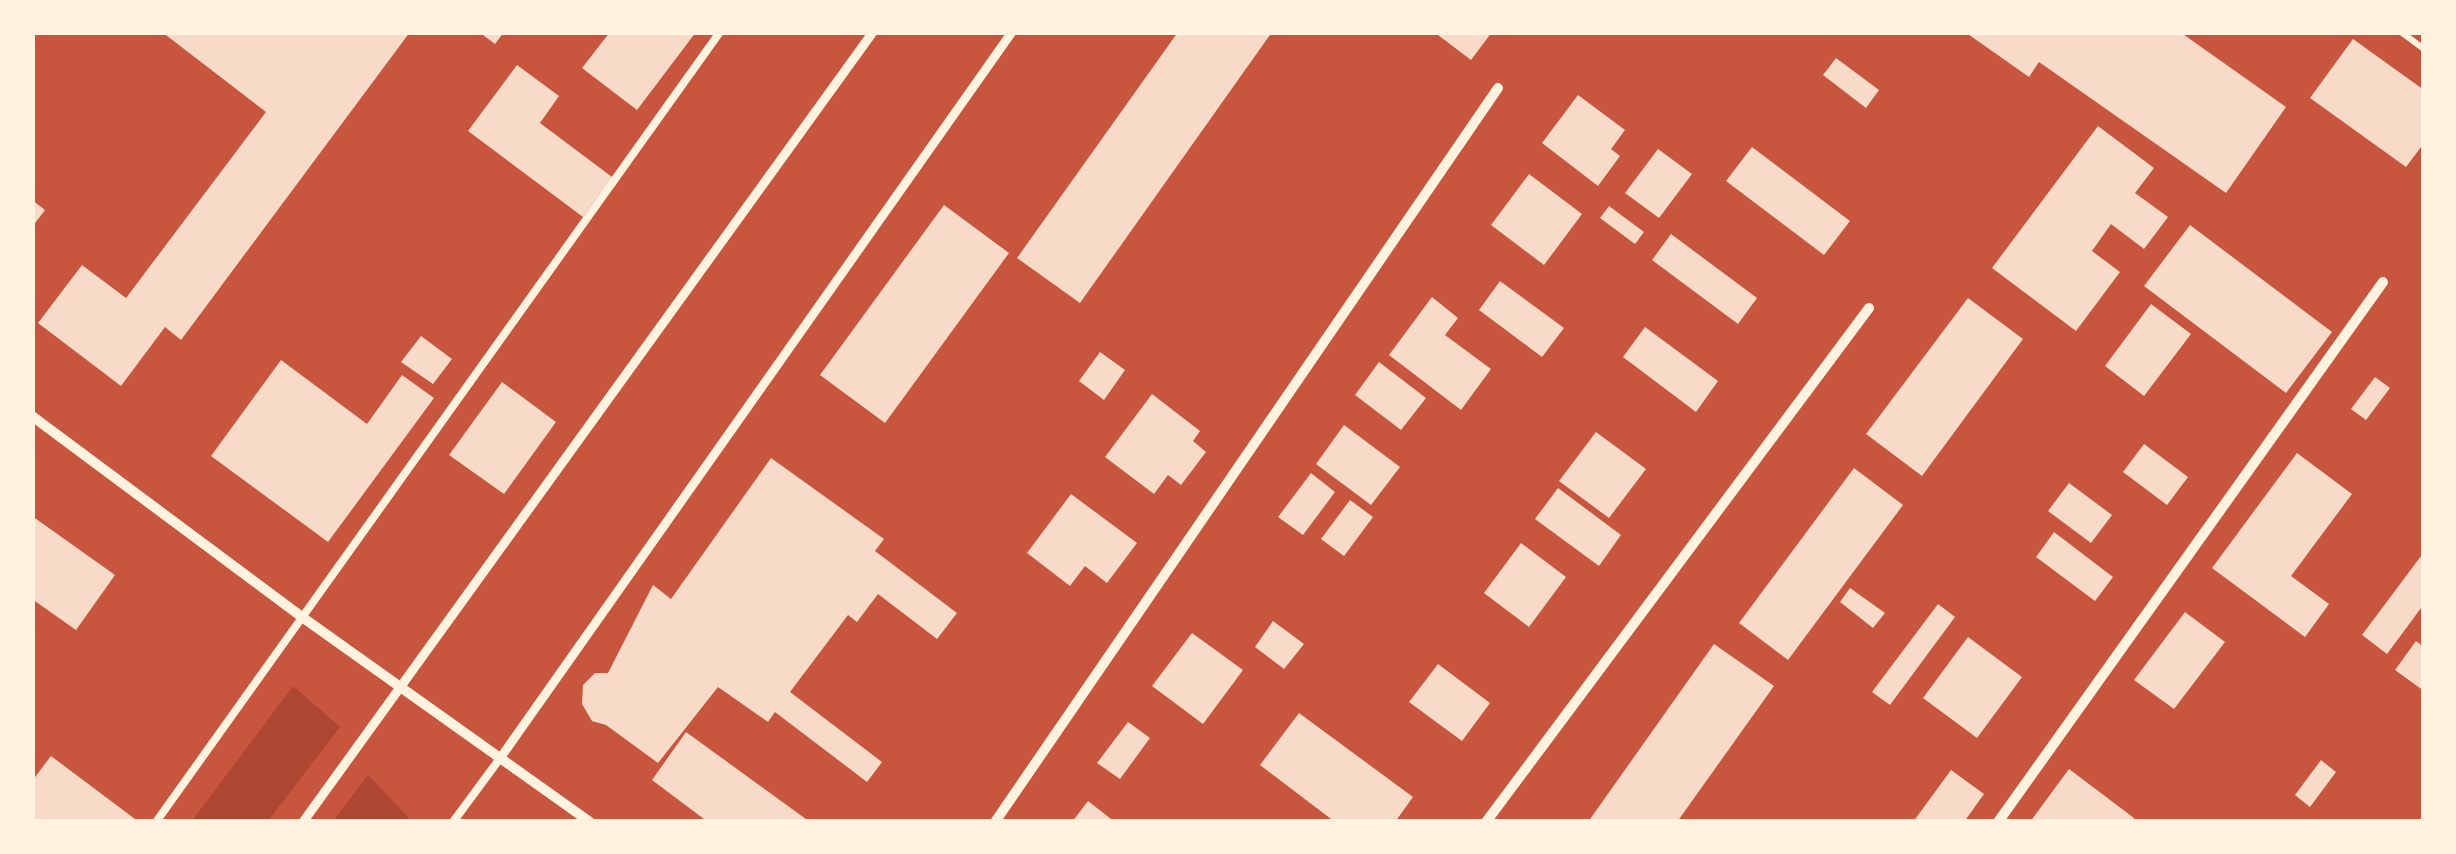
<!DOCTYPE html>
<style>
body{margin:0}
#map{position:relative;width:2456px;height:854px;overflow:hidden;background:#c8553d;font-family:Overpass,sans-serif}
canvas{display:block}
.frame{position:absolute;inset:0;border:35px solid #fff3e0;pointer-events:none}
</style>
<div id="map">
<canvas width="2456" height="854"></canvas>
<div class="frame"></div>
</div>
<script>
const context = document.querySelector('canvas').getContext('2d');
context.lineJoin = 'round';
function paint(path, color) {
  context.fillStyle = color;
  context.fill(path, 'evenodd');
}
function poly(rows) {
  const path = new Path2D();
  for (const r of rows) {
    path.moveTo(r[0], r[1]);
    for (let i = 2; i < r.length; i += 2) path.lineTo(r[i], r[i + 1]);
  }
  return path;
}
function stroke(path, color, width, dash) {
  context.strokeStyle = color;
  context.lineWidth = width;
  context.lineCap = dash ? 'butt' : 'round';
  context.setLineDash(dash || []);
  context.stroke(path);
}
paint(poly([
 [293,686,340,727,268,821,192,821],
 [368,775,408,817,405,821,333,821]
]), '#ae4732');
paint(poly([
 [162,32,410,32,181,340,165,327,121,386,38,323,82,265,126,298,266,112],
 [479,32,504,32,495,44],
 [610,32,696,32,637,110,582,68],
 [1178,32,1272,32,1080,303,1017,258],
 [1434,32,1492,32,1471,60],
 [1965,32,2180,32,2286,107,2226,193,2039,62,2029,77],
 [2353,39,2424,90,2424,143,2406,167,2310,98],
 [1836,58,1879,90,1866,108,1823,75],
 [517,65,559,96,540,123,612,177,583,217,468,131],
 [1578,95,1625,130,1611,149,1620,156,1598,186,1542,143],
 [2098,126,2154,168,2135,193,2168,217,2144,249,2111,224,2092,251,2120,272,2076,331,1992,268],
 [1752,147,1850,221,1824,255,1726,181],
 [1658,149,1692,174,1659,218,1625,193],
 [1529,174,1582,214,1544,265,1491,225],
 [32,200,45,210,32,227],
 [944,205,1009,253,885,423,820,375],
 [1609,206,1644,232,1635,244,1600,218],
 [2190,225,2332,332,2286,393,2144,286],
 [1671,234,1757,298,1738,324,1652,260],
 [1500,281,1564,328,1542,357,1479,310],
 [1432,297,1458,318,1445,335,1491,369,1461,410,1389,355],
 [1968,298,2023,339,1922,476,1866,434],
 [2151,304,2191,334,2144,396,2105,366],
 [1645,327,1718,381,1696,412,1623,357],
 [421,336,452,359,433,384,401,362],
 [1100,352,1125,370,1104,400,1079,381],
 [281,360,367,424,402,375,434,398,328,542,211,456],
 [1379,362,1426,398,1401,430,1355,395],
 [2375,377,2390,388,2366,420,2351,409],
 [502,382,556,422,504,494,449,455],
 [1152,394,1200,431,1193,441,1206,452,1181,485,1168,475,1154,494,1105,457],
 [1344,425,1400,467,1371,505,1316,464],
 [1596,432,1646,469,1609,518,1559,481],
 [2144,444,2188,477,2167,505,2123,472],
 [2297,453,2352,494,2291,576,2329,604,2305,637,2212,568],
 [771,458,884,539,875,551,957,613,937,639,878,594,857,622,848,615,790,692,882,762,867,782,775,712,768,722,718,687,658,763,606,725,592,721,582,704,583,685,595,673,608,673,653,585,671,599],
 [1854,468,1903,505,1788,660,1739,623],
 [1311,473,1335,492,1303,535,1278,517],
 [2069,483,2112,515,2091,543,2048,511],
 [1558,488,1621,535,1599,566,1535,519],
 [1071,494,1137,543,1107,583,1085,566,1070,586,1027,553],
 [1350,500,1373,517,1344,556,1321,539],
 [32,516,115,575,76,630,32,599],
 [2054,532,2113,577,2095,601,2036,557],
 [1521,543,1566,577,1529,627,1484,593],
 [2424,552,2424,604,2387,654,2362,635],
 [1850,588,1885,613,1873,628,1840,602],
 [1938,604,1955,617,1890,705,1872,692],
 [2185,612,2225,642,2174,709,2134,680],
 [1273,621,1304,644,1284,669,1255,647],
 [1192,633,1243,670,1203,724,1152,686],
 [1968,637,2022,677,1977,738,1923,698],
 [2416,641,2424,647,2424,691,2395,670],
 [1714,644,1774,686,1677,822,1588,822],
 [1438,664,1490,703,1462,741,1409,702],
 [1299,713,1413,797,1395,822,1335,822,1260,765],
 [1128,722,1150,738,1120,779,1097,763],
 [686,732,810,822,708,822,652,780],
 [51,756,139,822,32,822,32,781],
 [2321,760,2336,772,2310,807,2295,795],
 [2069,769,2134,818,2131,822,2030,822],
 [1951,770,1984,794,1964,822,1913,822],
 [1088,801,1115,822,1072,822]
]), '#f7dbc8');
stroke(poly([
 [2401,32,2424,49]
]), '#fff3e0', 6);
stroke(poly([
 [156,822,720,32],
 [453,822,501,757]
]), '#fff3e0', 8);
stroke(poly([
 [501,757,1012,32],
 [303,822,873,32]
]), '#fff3e0', 9);
stroke(poly([
 [32,416,302,617,590,822],
 [995,822,1498,88],
 [1486,822,1869,308],
 [1998,822,2383,282]
]), '#fff3e0', 10);
</script>
